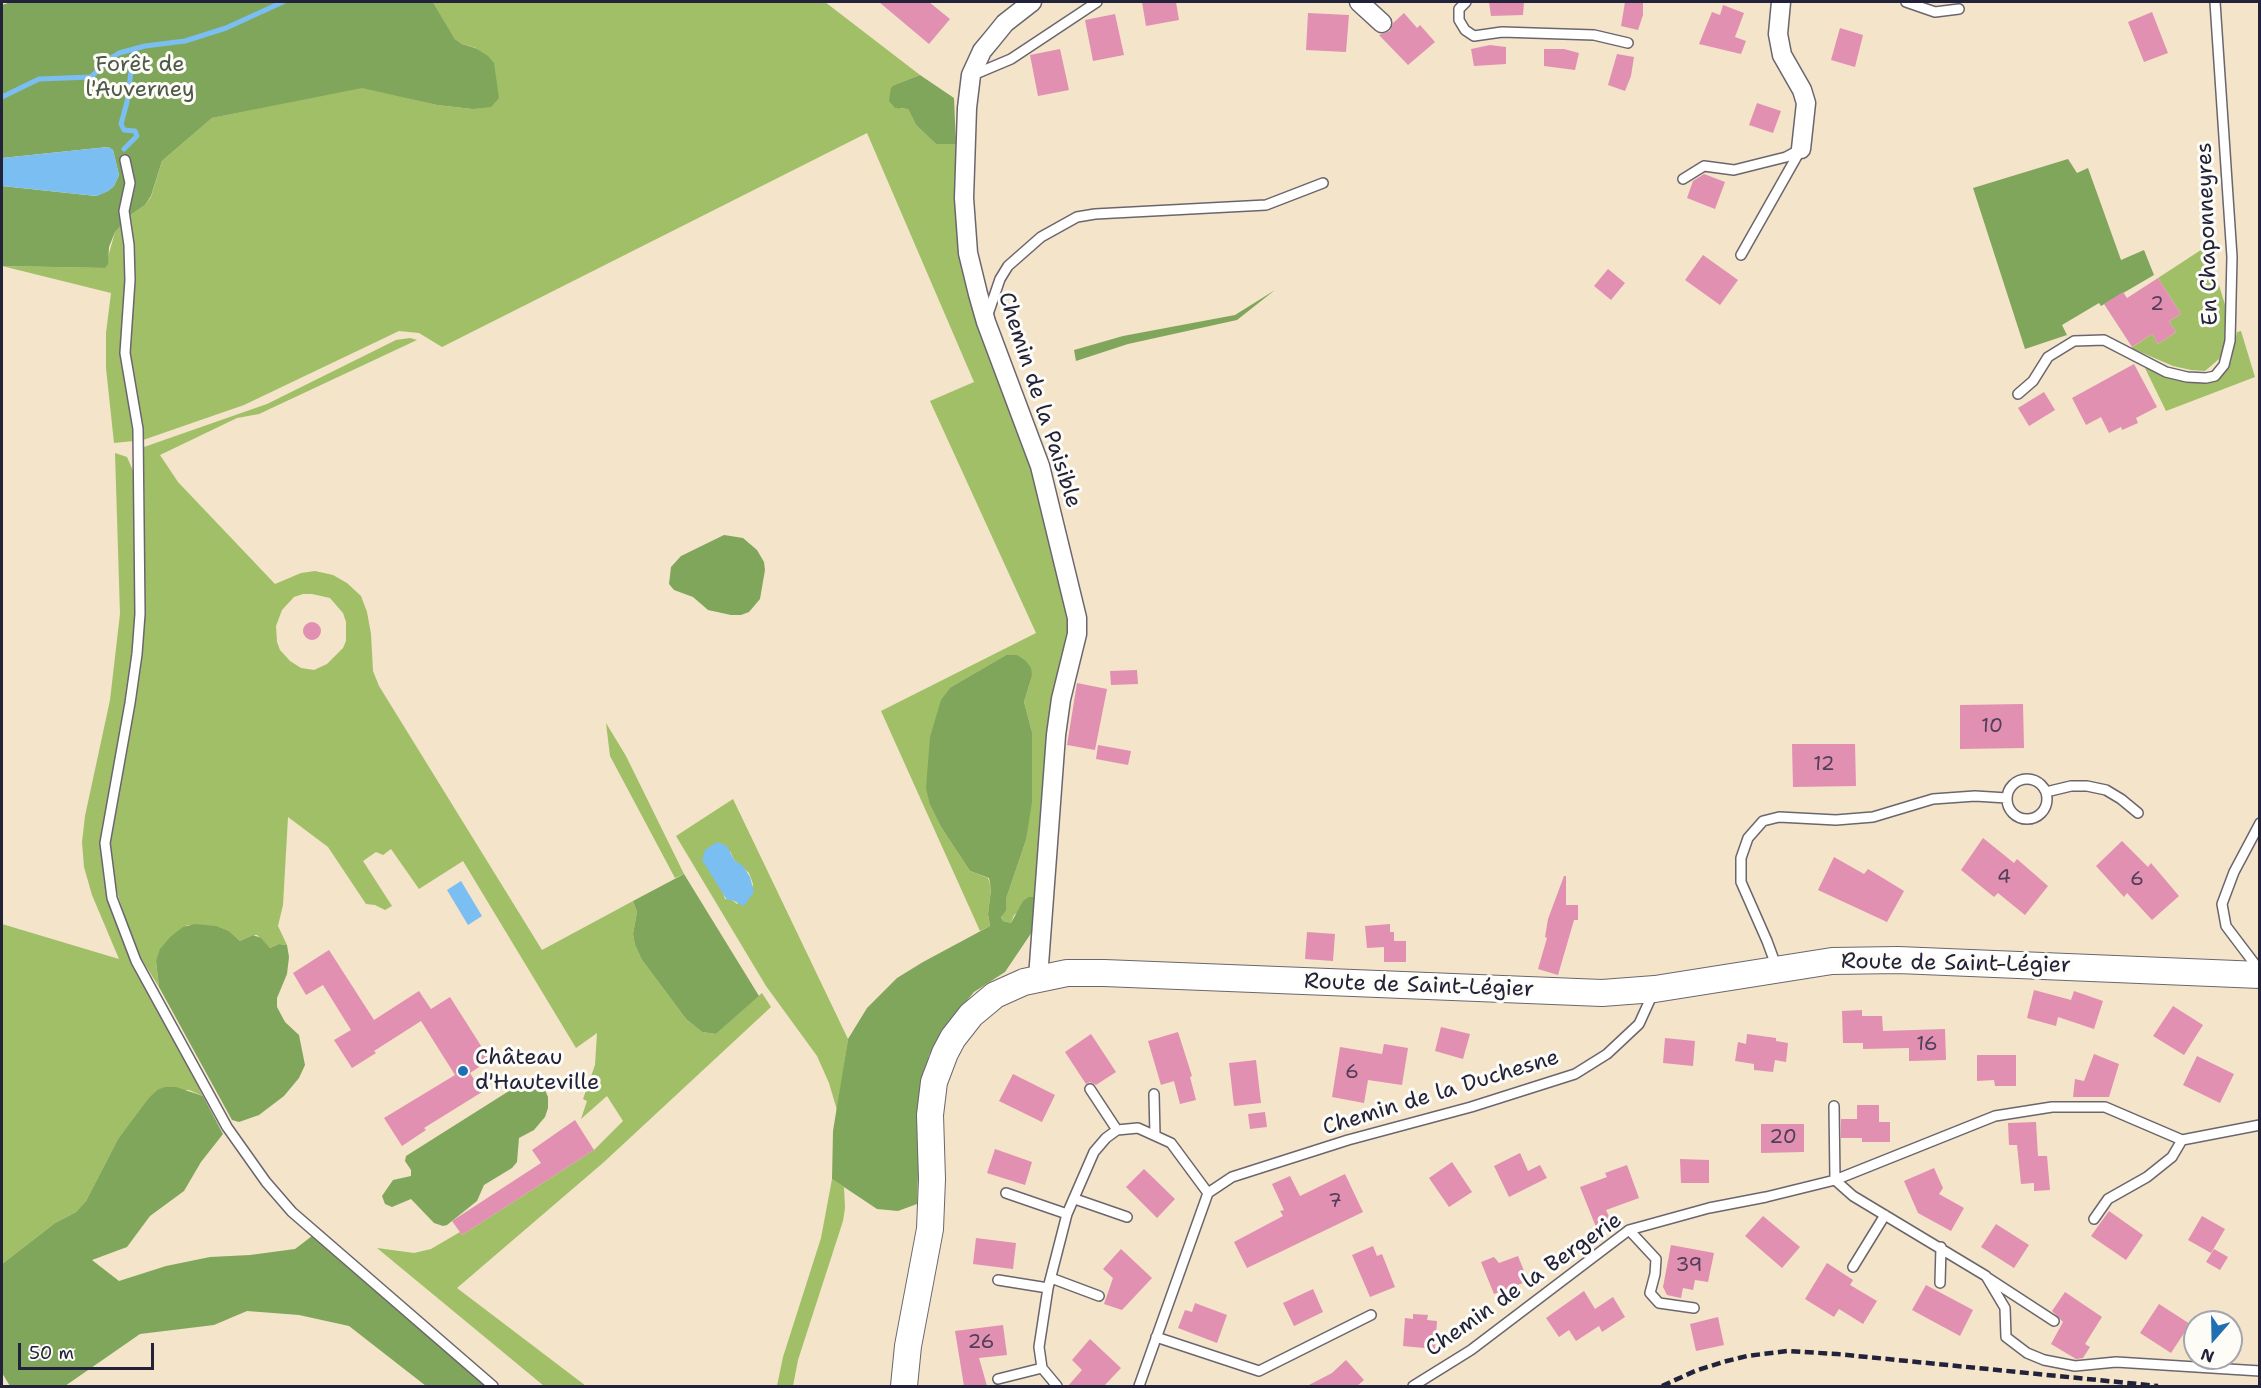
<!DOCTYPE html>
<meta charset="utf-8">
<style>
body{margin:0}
#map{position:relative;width:2261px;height:1388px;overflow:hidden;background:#f3e4ca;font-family:"Shantell Sans",sans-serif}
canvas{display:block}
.frame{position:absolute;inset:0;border:3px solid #22223b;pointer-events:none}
.north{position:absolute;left:2183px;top:1310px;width:60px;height:60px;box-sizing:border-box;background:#fdfcf7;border:2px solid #a5a5ac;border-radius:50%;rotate:200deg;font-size:16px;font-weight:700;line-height:24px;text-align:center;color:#22223b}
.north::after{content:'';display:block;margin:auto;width:21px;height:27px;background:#1f6fb2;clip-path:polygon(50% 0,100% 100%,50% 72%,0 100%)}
.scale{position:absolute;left:18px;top:1343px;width:136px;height:27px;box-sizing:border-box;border:3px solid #22223b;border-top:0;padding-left:8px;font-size:18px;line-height:21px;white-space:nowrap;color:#22223b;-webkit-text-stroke:4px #fdfcf7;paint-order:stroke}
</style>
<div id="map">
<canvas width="2261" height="1388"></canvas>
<div class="frame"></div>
<div class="north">N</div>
<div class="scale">50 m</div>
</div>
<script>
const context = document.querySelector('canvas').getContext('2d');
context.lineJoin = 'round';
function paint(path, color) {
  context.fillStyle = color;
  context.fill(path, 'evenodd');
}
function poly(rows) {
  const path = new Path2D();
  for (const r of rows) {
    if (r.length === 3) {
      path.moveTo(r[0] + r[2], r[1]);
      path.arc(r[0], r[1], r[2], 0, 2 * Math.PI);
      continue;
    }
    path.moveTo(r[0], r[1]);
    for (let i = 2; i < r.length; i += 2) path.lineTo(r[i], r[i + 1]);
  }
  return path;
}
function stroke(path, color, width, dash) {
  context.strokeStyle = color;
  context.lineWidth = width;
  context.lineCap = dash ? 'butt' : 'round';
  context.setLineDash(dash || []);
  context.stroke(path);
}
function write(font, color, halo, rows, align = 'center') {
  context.font = font + ' "Shantell Sans",sans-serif';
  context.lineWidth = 6;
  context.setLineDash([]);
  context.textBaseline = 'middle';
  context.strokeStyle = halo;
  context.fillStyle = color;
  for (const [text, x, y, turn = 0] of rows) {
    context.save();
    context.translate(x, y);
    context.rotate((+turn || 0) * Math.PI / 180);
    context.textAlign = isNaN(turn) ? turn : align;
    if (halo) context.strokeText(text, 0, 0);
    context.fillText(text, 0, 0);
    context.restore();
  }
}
paint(poly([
 [433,2,825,2,920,75,894,85,901,109,908,109,916,125,936,144,956,144,956,200,961,255,980,335,1029,453,1071,617,1038,897,1014,915,1011,923,1003,921,1001,916,1006,911,1006,899,1026,840,1032,732,1024,702,1032,676,1006,655,951,687,930,805,941,827,970,871,988,878,991,888,988,914,990,926,980,931,881,711,1036,633,930,401,974,382,867,133,442,347,419,333,399,331,244,405,143,440,129,353,133,281,131,227,129,216,145,205,151,197,162,161,212,118,362,87,437,105,472,109,476,48,462,44,455,39],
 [122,223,126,280,121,353,134,441,114,443,106,368,106,333,111,293,2,266,105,268,115,232],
 [2207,246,2226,308,2226,342,2219,359,2205,371,2191,370,2173,366,2131,348,2152,334,2158,344,2176,332,2169,321,2181,314,2158,278],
 [2241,331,2255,377,2166,411,2145,368,2195,382,2208,382,2225,372,2231,362,2237,332],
 [410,338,417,340,259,414,237,418,160,455,178,482,275,584,301,573,315,571,333,575,347,583,361,596,367,612,371,634,373,671,379,686,542,950,633,901,637,912,633,934,635,945,642,960,686,1019,702,1032,716,1034,762,993,771,1007,604,1162,457,1288,586,1386,544,1386,377,1248,414,1253,431,1249,460,1232,462,1235,594,1150,623,1121,607,1096,581,1119,587,1101,583,1099,595,1065,597,1033,576,1048,463,861,419,889,391,849,383,855,376,852,363,861,392,906,385,910,375,905,366,904,328,847,288,817,283,905,278,926,287,945,279,944,270,948,257,935,253,935,240,941,229,931,217,926,188,925,171,936,156,961,159,987,142,960,131,935,113,880,110,844,111,827,141,655,145,614,144,447,267,404,396,340],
 [303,594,312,594,330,598,343,613,346,622,346,641,343,648,327,664,314,670,301,668,290,661,280,650,277,642,276,626,282,610,294,597],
 [115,453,127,457,134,473,136,614,133,652,126,703,101,843,104,881,121,938,203,1096,189,1090,157,1090,118,1139,86,1201,76,1212,55,1223,2,1264,2,924,119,959,92,895,84,867,82,842,85,816,110,700,120,614],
 [606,723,626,756,684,874,675,878,610,756],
 [733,799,848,1039,837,1110,829,1083,817,1056,766,986,676,836],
 [730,851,734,860,749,873,753,884,752,889,737,904,732,900,725,899,723,892],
 [832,1179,844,1187,845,1208,843,1221,798,1360,793,1386,777,1386,783,1357,821,1238]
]), '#a0bf67');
paint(poly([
 [11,2,433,2,455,39,462,44,475,48,488,56,494,63,499,98,491,107,472,109,437,105,362,88,212,118,162,161,151,196,145,205,129,216,115,232,109,247,108,264,105,268,2,266,2,186,96,196,108,191,114,186,119,175,113,150,108,147,2,158,2,5],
 [920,75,954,98,956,144,936,144,916,125,908,109,895,108,889,101,891,88,894,85],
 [2068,159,2077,173,2088,168,2121,260,2144,250,2154,275,2101,306,2099,303,2062,325,2067,335,2025,349,1973,188],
 [1275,290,1237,320,1128,344,1076,361,1074,350,1123,336,1235,315],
 [724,535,743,538,757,550,764,562,765,570,760,599,749,612,741,615,731,615,708,610,693,597,674,590,669,584,671,567,681,556],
 [1006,655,1017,655,1026,661,1031,668,1032,676,1024,702,1032,732,1032,802,1026,840,1006,899,1006,911,1001,917,1003,921,1011,923,1023,901,1029,897,1038,897,1034,929,1005,972,974,992,954,1016,929,1055,921,1087,917,1204,898,1211,877,1209,832,1179,833,1131,848,1039,867,1008,897,978,923,962,990,926,988,914,991,889,989,878,970,871,941,827,930,805,926,788,930,737,941,700,951,687],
 [684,874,759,996,716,1034,702,1032,686,1019,642,960,635,945,633,934,637,912,633,901],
 [195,924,217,926,229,931,240,941,253,935,261,938,270,948,279,944,287,945,289,957,287,974,277,998,277,1007,285,1022,299,1035,305,1065,299,1078,284,1096,259,1115,239,1122,232,1120,159,987,156,961,160,949,171,936,183,927],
 [528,1079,545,1090,548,1097,548,1108,545,1117,534,1130,519,1138,517,1162,512,1168,484,1185,477,1201,447,1225,443,1226,434,1223,411,1199,392,1207,385,1204,382,1196,393,1180,411,1176,411,1170,405,1161,406,1156],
 [165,1087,176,1087,203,1096,223,1134,201,1162,184,1191,150,1216,127,1247,92,1260,119,1281,166,1266,210,1257,250,1255,295,1249,316,1233,493,1386,426,1386,349,1326,299,1315,247,1311,214,1325,140,1334,65,1386,10,1386,2,1373,2,1264,55,1223,76,1212,86,1201,118,1139,149,1098,157,1090]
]), '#80a65c');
paint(poly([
 [108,147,113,150,119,175,114,186,108,191,97,196,2,186,2,158],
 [717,842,727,846,734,860,743,866,750,877,754,892,744,906,732,900,727,900,702,860,705,850],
 [461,881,482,916,468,925,447,890]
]), '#7bbef1');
stroke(poly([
 [2,97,39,79,91,77,111,58,119,53,145,46,185,41,226,28,283,2],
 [124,149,137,136,135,131,124,130,121,124,127,102,134,49]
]), '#7bbef1', 5);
paint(poly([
 [879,2,929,2,950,19,929,44],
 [1142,2,1176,2,1179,20,1146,26],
 [1489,2,1524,2,1523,15,1491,16],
 [1625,2,1643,2,1643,15,1638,30,1621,26],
 [1723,5,1744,13,1735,37,1746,41,1741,54,1699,44,1712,12,1720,15],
 [2152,12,2168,53,2144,62,2128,22],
 [1308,13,1349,15,1346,52,1306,50],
 [1404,13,1417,28,1420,25,1435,42,1408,65,1379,35,1390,31,1393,23],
 [1115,14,1124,55,1093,61,1085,20],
 [1840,28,1863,35,1855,67,1831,60],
 [1490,45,1506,47,1506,64,1474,66,1471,49],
 [1060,49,1069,90,1038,96,1030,55],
 [1544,49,1564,49,1579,53,1575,70,1544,66],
 [1617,54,1634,57,1631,76,1625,91,1608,85],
 [1757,103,1781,111,1773,133,1749,125],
 [1704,174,1725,182,1715,209,1687,198,1693,181],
 [1703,255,1738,280,1720,305,1685,280],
 [1608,269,1625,283,1611,300,1594,286],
 [2158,278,2181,314,2169,321,2176,332,2158,344,2152,334,2132,347,2104,304,2123,292,2127,298],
 [2134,364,2157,407,2136,418,2138,423,2122,430,2121,427,2109,433,2101,417,2086,425,2072,398],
 [2044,392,2055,410,2029,426,2018,408],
 [312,631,9],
 [1137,670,1138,684,1111,685,1110,671],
 [1077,683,1107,689,1095,750,1067,745],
 [2023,704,2024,748,1960,749,1960,705],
 [1792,744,1855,744,1856,786,1793,787],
 [1098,745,1131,751,1128,765,1096,759],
 [1983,838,2014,863,2017,859,2048,886,2025,915,1998,893,1994,897,1961,870],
 [2122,841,2148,867,2151,863,2179,896,2152,920,2127,893,2124,897,2096,866],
 [1834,857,1864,874,1868,869,1904,891,1887,922,1818,890],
 [1564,876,1566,876,1566,905,1578,905,1578,920,1574,920,1558,975,1538,969,1547,938,1545,937,1548,919],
 [1390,924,1390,932,1394,932,1394,941,1406,941,1406,962,1384,962,1384,947,1367,948,1365,926],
 [1307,932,1335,934,1333,961,1305,959],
 [329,950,374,1020,419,991,431,1009,450,997,490,1060,470,1073,482,1092,424,1128,426,1130,402,1146,384,1118,455,1075,421,1021,374,1051,376,1053,352,1068,334,1040,351,1030,323,985,306,995,293,973],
 [2034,990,2071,1000,2074,991,2103,1001,2094,1029,2058,1017,2056,1026,2027,1018],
 [2173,1006,2203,1025,2184,1055,2153,1036],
 [1862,1010,1862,1016,1882,1016,1883,1031,1945,1029,1946,1060,1909,1061,1909,1048,1863,1049,1863,1043,1843,1043,1842,1011],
 [1441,1027,1470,1034,1463,1059,1435,1051],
 [1178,1032,1192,1076,1190,1077,1196,1100,1180,1104,1174,1081,1161,1085,1148,1041],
 [1091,1034,1116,1072,1096,1085,1090,1082,1086,1084,1065,1052],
 [1747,1034,1776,1038,1776,1041,1788,1043,1786,1062,1775,1060,1773,1072,1754,1070,1754,1064,1735,1061,1738,1042,1746,1044],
 [1665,1038,1695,1041,1693,1066,1663,1063],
 [1384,1044,1408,1048,1402,1085,1368,1080,1364,1103,1332,1097,1340,1047,1382,1054],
 [2094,1054,2119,1064,2109,1097,2073,1097,2075,1079,2084,1081],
 [1977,1055,2016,1055,2016,1086,1995,1086,1994,1080,1977,1081],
 [2197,1056,2234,1074,2220,1103,2183,1085],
 [1256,1060,1261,1103,1234,1106,1229,1063],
 [1013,1074,1055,1095,1042,1122,999,1101],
 [1857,1105,1879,1105,1879,1122,1890,1122,1890,1142,1862,1142,1862,1138,1841,1138,1841,1119,1857,1119],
 [1265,1112,1267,1127,1250,1129,1248,1114],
 [575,1120,594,1150,462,1235,452,1221,541,1163,532,1150],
 [2036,1122,2038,1156,2047,1156,2050,1190,2034,1191,2034,1183,2021,1184,2017,1145,2009,1145,2008,1123],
 [1761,1124,1804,1124,1804,1152,1761,1153],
 [995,1149,1032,1162,1025,1185,987,1173],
 [1520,1153,1528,1171,1540,1165,1547,1178,1509,1197,1494,1166],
 [1680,1159,1709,1160,1709,1183,1681,1183],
 [1452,1162,1472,1192,1449,1207,1429,1178],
 [1627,1165,1639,1198,1606,1210,1611,1221,1596,1227,1580,1187,1607,1177,1605,1173],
 [1934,1168,1943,1188,1939,1194,1964,1208,1951,1231,1918,1213,1904,1181],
 [1144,1169,1175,1199,1157,1218,1126,1187],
 [1345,1174,1363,1212,1247,1268,1234,1242,1283,1216,1280,1211,1284,1210,1272,1184,1290,1176,1300,1196],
 [2109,1211,2143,1235,2126,1260,2091,1236],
 [1763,1216,1800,1247,1782,1268,1745,1236],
 [2202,1216,2225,1229,2211,1253,2188,1240],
 [1996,1224,2029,1245,2014,1268,1981,1247],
 [976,1238,1016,1243,1013,1269,973,1264],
 [1671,1245,1714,1253,1708,1282,1695,1280,1693,1290,1683,1288,1681,1298,1667,1295,1663,1287],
 [1373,1246,1377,1256,1382,1254,1395,1287,1370,1297,1352,1255],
 [1121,1249,1152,1278,1122,1310,1104,1304,1113,1278,1103,1269],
 [2214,1249,2228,1257,2220,1270,2206,1262],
 [1518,1256,1528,1281,1494,1294,1481,1262,1494,1257,1499,1263],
 [1827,1263,1853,1280,1850,1285,1877,1301,1863,1324,1839,1309,1834,1317,1805,1299],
 [1926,1285,1973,1310,1960,1336,1912,1310],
 [1313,1289,1323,1312,1294,1326,1283,1303],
 [1584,1291,1595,1309,1613,1297,1625,1317,1602,1332,1599,1326,1576,1341,1569,1330,1559,1337,1546,1318],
 [2065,1292,2102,1317,2085,1344,2090,1347,2083,1358,2076,1359,2051,1344,2063,1322,2052,1311],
 [1195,1303,1227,1315,1217,1343,1178,1328,1185,1310,1192,1312],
 [2159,1304,2190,1324,2171,1353,2140,1333],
 [1413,1314,1428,1315,1427,1320,1437,1321,1435,1349,1403,1346,1405,1318,1413,1319],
 [1718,1317,1724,1345,1696,1351,1690,1324],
 [1003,1325,1007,1355,979,1358,987,1386,964,1386,955,1331],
 [1090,1339,1121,1368,1104,1386,1068,1386,1082,1370,1072,1360],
 [1346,1360,1364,1380,1357,1386,1307,1386,1332,1373]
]), '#e190b2');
const lane = poly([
 [1466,2,1459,9,1459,20,1465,30,1474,36,1502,32,1594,35,1628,43],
 [1906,2,1935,12,1959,9],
 [973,75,1011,59,1097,2],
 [125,160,130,183,124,211,129,245,130,280,125,353,138,429,140,614,137,654,130,703,105,843,112,898,136,961,227,1127,266,1182,292,1212,493,1386],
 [1683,179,1704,166,1734,170,1786,157,1801,149],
 [1741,255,1801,149],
 [987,317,1000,279,1008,266,1041,237,1077,217,1095,214,1266,205,1323,183],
 [2018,394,2033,381,2048,357,2074,341,2104,340,2166,372,2187,377,2206,378,2215,376,2224,365,2230,341,2232,257,2215,2],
 [2027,799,20],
 [2046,792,2071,786,2087,786,2106,790,2121,799,2138,813],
 [2260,823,2234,872,2222,904,2226,926,2260,971],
 [1777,968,1767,941,1741,882,1741,858,1748,838,1763,821,1779,817,1836,820,1873,817,1933,799,1975,796,2007,798],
 [1090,1089,1117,1130],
 [1154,1094,1155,1135],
 [1834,1106,1835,1180],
 [1835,1180,1853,1196,1986,1276,2005,1308,2006,1337,2027,1353,2044,1360,2075,1366,2116,1362,2260,1371],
 [1006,1193,1067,1214],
 [1075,1199,1127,1217],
 [2094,1219,2108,1199,2147,1177,2172,1157,2182,1140],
 [1629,1230,1656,1259,1655,1274,1650,1293,1659,1303,1694,1308],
 [1853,1267,1885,1215],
 [1051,1278,1099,1296],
 [1988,1278,2054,1321],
 [998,1280,1048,1288],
 [1940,1283,1941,1247],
 [1156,1337,1259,1371,1371,1315],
 [998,1379,1042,1368],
 [1057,1386,1042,1368,1039,1347,1048,1288,1067,1214,1094,1152,1106,1138,1117,1130,1138,1128,1171,1143,1208,1193],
 [1139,1386,1208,1193,1232,1177,1348,1140,1471,1107,1575,1074,1607,1054,1639,1024,1654,991],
 [1413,1386,1471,1350,1629,1230,1709,1208,1766,1197,1835,1180,1995,1116,2052,1107,2105,1107,2182,1140,2260,1125]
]);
const street = poly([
 [1032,2,1005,23,992,39,982,51,971,75,967,108,964,198,968,253,978,294,986,322,1040,466,1077,618,1077,634,1061,699,1056,735,1038,978],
 [1359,2,1382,23],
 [1781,2,1778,34,1782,55,1802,90,1806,103,1801,149]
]);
const secondary = poly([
 [904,1386,908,1346,930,1229,932,1179,930,1115,934,1082,945,1053,953,1038,971,1015,995,995,1024,982,1067,973,1104,973,1602,993,1655,989,1832,961,1898,960,2260,975]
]);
stroke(lane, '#6b666d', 12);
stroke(street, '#6b666d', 21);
stroke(secondary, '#6b666d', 28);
stroke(lane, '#fff', 9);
stroke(street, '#fff', 18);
stroke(secondary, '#fff', 26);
stroke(poly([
 [1662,1386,1695,1371,1723,1362,1747,1356,1787,1351,1837,1354,2158,1386]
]), '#22223b', 4.5, [9, 4.5]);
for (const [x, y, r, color] of [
 [463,1071,6,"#1f6fb2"]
]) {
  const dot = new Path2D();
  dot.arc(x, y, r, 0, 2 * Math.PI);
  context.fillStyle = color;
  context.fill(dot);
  stroke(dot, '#fdfcf7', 2);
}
write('20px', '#523e59', null, [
 ["2",2157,305],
 ["10",1992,727],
 ["12",1824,765],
 ["4",2004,878],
 ["6",2137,880],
 ["16",1927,1045],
 ["6",1352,1073],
 ["20",1783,1138],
 ["7",1335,1202],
 ["39",1689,1266],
 ["26",981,1343]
]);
write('22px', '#4e594a', '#fdfcf7', [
 ["Forêt de",140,65],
 ["l'Auverney",140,90]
]);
write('22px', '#22223b', '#fdfcf7', [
 ["En Chaponneyres",2208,234,-92],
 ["Chemin de la Paisible",1039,400,72],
 ["Route de Saint-Légier",1956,964,1],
 ["Route de Saint-Légier",1419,986,2],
 ["Chemin de la Duchesne",1441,1093,-17],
 ["Chemin de la Bergerie",1524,1285,-35]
]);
write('22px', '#22223b', '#fdfcf7', [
 ["Château",475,1058],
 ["d'Hauteville",475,1083]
], 'left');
</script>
